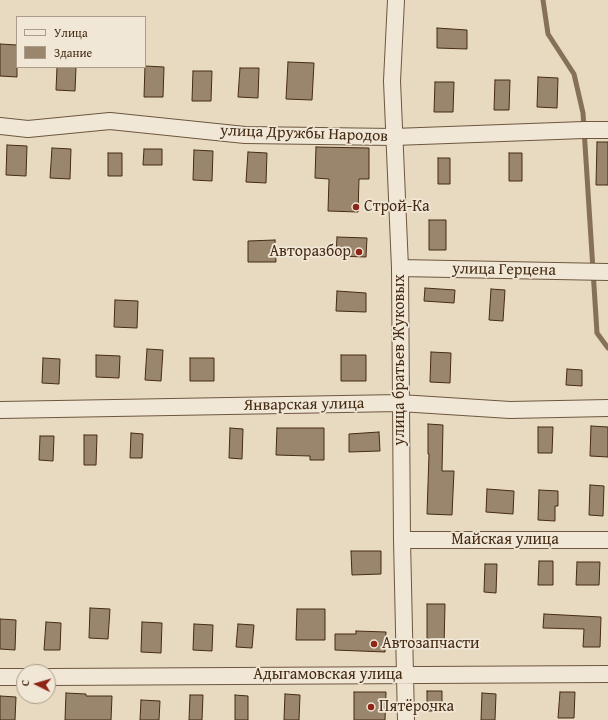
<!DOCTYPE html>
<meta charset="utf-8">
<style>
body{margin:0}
#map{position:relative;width:608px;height:720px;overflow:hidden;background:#e8dac1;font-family:"Gentium Book Plus",serif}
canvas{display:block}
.legend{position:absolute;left:16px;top:16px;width:130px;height:52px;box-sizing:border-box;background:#f0e7d7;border:1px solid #ac9c89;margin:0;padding:5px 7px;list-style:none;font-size:12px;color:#462b13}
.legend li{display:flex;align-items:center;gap:8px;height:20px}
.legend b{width:20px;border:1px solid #ac9c89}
.north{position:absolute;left:16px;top:664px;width:40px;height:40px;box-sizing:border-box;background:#f0e7d7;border:1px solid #ac9c89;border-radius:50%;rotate:275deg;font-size:11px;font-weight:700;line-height:16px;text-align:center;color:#462b13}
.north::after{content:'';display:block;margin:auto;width:14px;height:18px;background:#8f2418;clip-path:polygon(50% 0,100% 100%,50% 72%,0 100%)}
</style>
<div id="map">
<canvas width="608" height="720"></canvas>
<ul class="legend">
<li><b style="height:5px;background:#f0e7d7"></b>Улица</li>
<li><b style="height:11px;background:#9a866d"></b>Здание</li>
</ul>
<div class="north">С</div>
</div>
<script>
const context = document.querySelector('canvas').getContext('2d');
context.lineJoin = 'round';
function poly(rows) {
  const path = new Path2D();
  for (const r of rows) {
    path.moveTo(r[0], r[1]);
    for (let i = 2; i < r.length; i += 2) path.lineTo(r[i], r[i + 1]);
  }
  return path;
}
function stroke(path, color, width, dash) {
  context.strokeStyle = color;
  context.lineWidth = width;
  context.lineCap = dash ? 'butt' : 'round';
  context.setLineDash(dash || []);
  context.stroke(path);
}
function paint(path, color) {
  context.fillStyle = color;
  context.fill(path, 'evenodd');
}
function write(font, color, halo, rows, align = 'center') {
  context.font = font + ' "Gentium Book Plus",serif';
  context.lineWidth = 3.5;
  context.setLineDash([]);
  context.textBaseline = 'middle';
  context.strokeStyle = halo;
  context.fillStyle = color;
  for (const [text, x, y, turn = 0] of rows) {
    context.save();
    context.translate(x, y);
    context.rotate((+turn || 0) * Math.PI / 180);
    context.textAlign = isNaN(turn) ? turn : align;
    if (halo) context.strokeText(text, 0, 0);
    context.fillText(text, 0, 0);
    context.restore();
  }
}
stroke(poly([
 [543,0,548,34,574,74,583,113,597,333,608,348]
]), '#867058', 5);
const building = poly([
 [437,28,467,30,467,49,437,48,437,28],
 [0,44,17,45,17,77,0,76,0,44],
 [288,62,314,63,312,100,286,99,288,62],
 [145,66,164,67,163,97,144,97,145,66],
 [57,67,76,67,75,91,56,90,57,67],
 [240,68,259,68,258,98,238,97,240,68],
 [193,71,212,71,211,101,192,101,193,71],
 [538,77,558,78,557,108,537,107,538,77],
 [495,80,510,80,509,110,494,110,495,80],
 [435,82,454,82,453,112,434,112,435,82],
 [597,142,608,142,608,185,596,185,597,142],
 [7,145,27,146,26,176,6,175,7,145],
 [316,147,369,148,369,179,359,179,358,212,328,211,329,179,315,178,316,147],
 [52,148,71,149,70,179,50,178,52,148],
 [144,149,162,149,162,165,143,165,144,149],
 [194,150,213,151,212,181,193,180,194,150],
 [248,152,267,153,266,183,246,182,248,152],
 [108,153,122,153,122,176,108,176,108,153],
 [509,153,522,153,522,181,509,181,509,153],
 [438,158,450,158,450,184,438,184,438,158],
 [429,220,446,220,446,250,429,250,429,220],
 [337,237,367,238,366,257,336,256,337,237],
 [275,240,276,262,248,262,248,241,275,240],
 [425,288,455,290,454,303,424,301,425,288],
 [491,289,505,290,503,321,489,320,491,289],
 [337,291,366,293,366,312,336,311,337,291],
 [115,300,138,301,137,328,114,327,115,300],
 [147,349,163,350,161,381,145,380,147,349],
 [431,352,451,353,450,383,430,382,431,352],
 [96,355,120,356,119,378,96,377,96,355],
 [341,355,366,355,366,381,341,381,341,355],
 [43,358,60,359,59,384,42,383,43,358],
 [190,358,214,358,214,381,190,381,190,358],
 [567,369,582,370,582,386,566,385,567,369],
 [428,424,443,425,442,471,454,471,452,515,427,514,429,454,428,454,428,424],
 [591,426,608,427,608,457,590,456,591,426],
 [538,427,553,427,552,453,538,453,538,427],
 [230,428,243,429,242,459,229,458,230,428],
 [277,428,324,428,324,460,310,460,310,456,276,455,277,428],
 [379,432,380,451,349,452,349,434,379,432],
 [131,433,143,434,142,458,130,458,131,433],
 [84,435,97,435,96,465,84,465,84,435],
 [40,436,54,436,53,461,39,460,40,436],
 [590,485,604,486,603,516,589,515,590,485],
 [487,489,514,491,513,514,486,512,487,489],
 [539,490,558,491,558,506,555,506,555,521,538,520,539,490],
 [351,551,381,551,381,574,352,575,351,551],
 [539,561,553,561,553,585,538,585,539,561],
 [577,562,600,562,599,585,576,585,577,562],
 [485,564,497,564,496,593,484,592,485,564],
 [427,604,445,604,444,647,427,647,427,604],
 [90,608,110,609,108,639,89,638,90,608],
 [297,609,325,609,325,640,296,640,297,609],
 [544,614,601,617,600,647,583,647,584,629,543,628,544,614],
 [0,619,16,620,15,650,0,649,0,619],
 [46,622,61,623,60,650,44,650,46,622],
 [142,622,162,623,161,653,141,652,142,622],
 [194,624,213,625,212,651,193,650,194,624],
 [238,624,254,625,252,648,236,647,238,624],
 [356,631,386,632,385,652,335,650,335,634,356,634,356,631],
 [427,691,442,691,442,711,427,711,427,691],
 [354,692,386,692,385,720,354,720,354,692],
 [560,692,575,692,574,718,558,718,560,692],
 [66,693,86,694,86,696,112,696,111,720,65,720,66,693],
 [482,693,496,694,495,720,481,720,482,693],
 [285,694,300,695,299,720,284,720,285,694],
 [190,695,203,695,202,720,189,720,190,695],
 [235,695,248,696,248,720,235,720,235,695],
 [0,696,16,697,15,720,0,720,0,696],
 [141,700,160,701,159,720,140,720,141,700]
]);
paint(building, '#9a866d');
stroke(building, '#462b13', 1);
const minor = poly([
 [396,0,392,81,400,268,402,540,406,720],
 [0,126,28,129,110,121,245,135,394,137,584,130,608,130],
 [400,268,608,272],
 [0,410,400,403,510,410,608,408],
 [402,540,608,540],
 [0,677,24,677],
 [48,677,608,674]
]);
stroke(minor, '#6e573e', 18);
stroke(minor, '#f0e7d7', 16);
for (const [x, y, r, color] of [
 [356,207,4,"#8f2418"],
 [359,252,4,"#8f2418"],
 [374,644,4,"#8f2418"],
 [371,707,4,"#8f2418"]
]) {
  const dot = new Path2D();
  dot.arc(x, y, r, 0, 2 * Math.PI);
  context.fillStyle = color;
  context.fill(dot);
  stroke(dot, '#f0e7d7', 1.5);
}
write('16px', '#462b13', '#f0e7d7', [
 ["улица Дружбы Народов",304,134,2],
 ["улица Герцена",504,270,1],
 ["улица братьев Жуковых",400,360,-90],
 ["Январская улица",304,405,-1],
 ["Майская улица",505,540],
 ["Адыгамовская улица",328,675]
]);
write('16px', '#462b13', '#f0e7d7', [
 ["Строй-Ка",364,207],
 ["Авторазбор",351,252,"right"],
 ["Автозапчасти",382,644],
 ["Пятёрочка",379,707]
], 'left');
</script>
